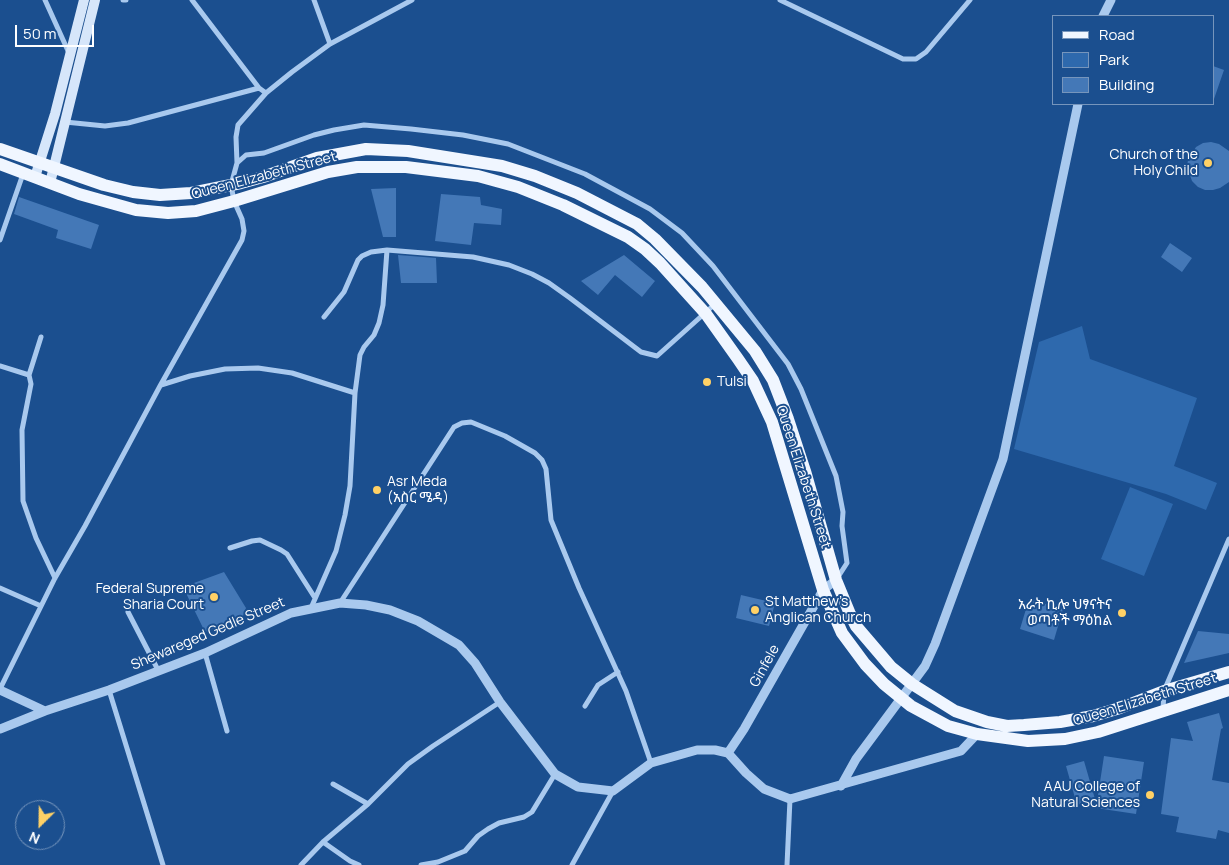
<!DOCTYPE html>
<meta charset="utf-8">
<style>
body{margin:0}
#map{position:relative;width:1229px;height:865px;overflow:hidden;background:#1b4f8f;font-family:Manrope,sans-serif}
canvas{display:block}
.legend{position:absolute;left:1052px;top:15px;width:162px;height:90px;box-sizing:border-box;background:#1b4f8f;border:1px solid #7695bc;margin:0;padding:6px 9px;list-style:none;font-size:15px;color:#fff}
.legend li{display:flex;align-items:center;gap:10px;height:25px}
.legend b{width:25px;border:1px solid #7695bc}
.north{position:absolute;left:15px;top:800px;width:50px;height:50px;box-sizing:border-box;background:#1b4f8f;border:1px solid #7695bc;border-radius:50%;rotate:203deg;font-size:14px;font-weight:700;line-height:20px;text-align:center;color:#fff}
.north::after{content:'';display:block;margin:auto;width:18px;height:22px;background:#ffd166;clip-path:polygon(50% 0,100% 100%,50% 72%,0 100%)}
.scale{position:absolute;left:15px;top:25px;width:79px;height:22px;box-sizing:border-box;border:2px solid #fff;border-top:0;padding-left:6px;font-size:15px;line-height:18px;white-space:nowrap;color:#fff;-webkit-text-stroke:4px #1b4f8f;paint-order:stroke}
</style>
<div id="map">
<canvas width="1229" height="865"></canvas>
<ul class="legend">
<li><b style="height:6px;background:#f0f6ff"></b>Road</li>
<li><b style="height:14px;background:#2e69ad"></b>Park</li>
<li><b style="height:14px;background:#4478b7"></b>Building</li>
</ul>
<div class="north">N</div>
<div class="scale">50 m</div>
</div>
<script>
const context = document.querySelector('canvas').getContext('2d');
context.lineJoin = 'round';
function paint(path, color) {
  context.fillStyle = color;
  context.fill(path, 'evenodd');
}
function poly(rows) {
  const path = new Path2D();
  for (const r of rows) {
    path.moveTo(r[0], r[1]);
    for (let i = 2; i < r.length; i += 2) path.lineTo(r[i], r[i + 1]);
  }
  return path;
}
function stroke(path, color, width, dash) {
  context.strokeStyle = color;
  context.lineWidth = width;
  context.lineCap = dash ? 'butt' : 'round';
  context.setLineDash(dash || []);
  context.stroke(path);
}
function write(font, color, halo, rows, align = 'center') {
  context.font = font + ' Manrope,"Noto Sans Ethiopic",sans-serif';
  context.lineWidth = 4;
  context.setLineDash([]);
  context.textBaseline = 'middle';
  context.strokeStyle = halo;
  context.fillStyle = color;
  for (const [text, x, y, turn = 0] of rows) {
    context.save();
    context.translate(x, y);
    context.rotate((+turn || 0) * Math.PI / 180);
    context.textAlign = isNaN(turn) ? turn : align;
    if (halo) context.strokeText(text, 0, 0);
    context.fillText(text, 0, 0);
    context.restore();
  }
}
paint(poly([
 [1082,326,1090,359,1197,398,1174,466,1217,483,1206,510,1166,494,1014,449,1039,342],
 [1130,487,1173,504,1144,576,1101,559]
]), '#2e69ad');
paint(poly([
 [1213,66,1224,70,1214,99,1213,99],
 [1211,142,1219,144,1229,151,1229,182,1220,188,1213,190,1205,190,1198,187,1192,181,1187,167,1188,160,1196,147,1203,143],
 [396,188,396,237,383,237,371,189],
 [441,194,480,197,481,205,502,209,501,225,474,223,471,245,435,241],
 [19,197,99,225,91,249,56,238,58,230,14,214],
 [1170,243,1192,258,1182,272,1161,257],
 [398,255,436,258,437,283,401,283],
 [624,255,655,281,642,297,615,275,598,295,581,281],
 [224,572,246,608,243,616,205,632,183,587],
 [741,595,775,603,769,626,736,618],
 [1029,599,1063,609,1054,640,1020,629],
 [1198,631,1229,634,1229,653,1184,663],
 [1219,713,1223,728,1221,729,1212,780,1229,783,1229,833,1218,830,1216,839,1176,832,1179,817,1161,814,1171,738,1193,741,1187,722],
 [1104,756,1144,762,1136,814,1096,808],
 [1084,761,1095,799,1077,805,1066,766]
]), '#4478b7');
stroke(poly([
 [45,0,69,53],
 [123,0,126,0],
 [192,0,259,88,266,93],
 [314,0,330,44],
 [780,0,903,59,916,59,926,52,970,0],
 [65,122,105,126,128,123,259,88],
 [237,163,246,155,264,153,314,135,334,130,364,125,411,129,463,135,508,144,585,174,650,209,682,233,713,266,788,364,801,389,836,476,843,512,842,526,847,563,838,577],
 [0,240,23,174],
 [324,317,344,292,358,260,362,256,371,252,387,250,473,257,509,265,532,274,549,283,570,298,641,352,657,356,715,304],
 [0,366,29,375,31,384,22,430,23,501,36,538,55,578],
 [29,375,41,337],
 [161,385,190,376,225,369,258,368,292,373,355,393],
 [230,548,252,541,260,540,281,550,287,554,315,598],
 [0,588,41,606],
 [340,603,454,427,462,423,471,422,505,436,535,453,542,460,546,469,551,520,579,588,626,691,651,763],
 [311,608,336,551,345,515,350,486,355,393,360,355,364,347,374,335,379,323,383,305,387,250],
 [128,612,158,670],
 [205,653,227,731],
 [0,689,55,578,85,526,160,386,242,240,244,231,242,219,234,201,231,185,237,163,236,137,238,125,266,93,292,72,330,44,412,0],
 [109,690,163,865],
 [585,706,598,685,618,672],
 [1163,710,1164,691,1229,539],
 [333,784,368,804],
 [323,842,350,861,359,865],
 [301,865,323,842,368,804,408,764,433,746,500,702],
 [421,865,438,862,465,851,478,836,488,829,499,823,524,817,532,812,555,774],
 [572,865,613,791],
 [787,865,790,799]
]), '#a9c9ee', 5);
stroke(poly([
 [1103,16,1111,0],
 [0,690,45,711],
 [0,729,45,711,109,690,205,653,291,613,340,603,366,605,390,610,418,621,459,645,475,663,500,702,555,774,578,787,613,791,651,763,697,750,715,750,728,753,746,773,764,789,790,799,961,751,977,734],
 [728,753,744,729,823,590,836,580],
 [841,786,856,759,925,666,935,644,1003,459,1078,104]
]), '#a9c9ee', 9);
stroke(poly([
 [35,177,55,114,84,0],
 [50,183,95,0]
]), '#d6e6fa', 10);
stroke(poly([
 [0,149,104,185,133,192,160,195,191,193,241,183,263,177,317,158,366,149,408,151,502,166,535,176,577,193,637,224,655,239,702,287,755,351,773,380,788,419,805,471,836,580,850,614,856,626,891,667,912,684,955,711,987,722,1007,726,1024,725,1060,722,1093,716,1120,708,1164,691,1229,672],
 [0,164,79,194,111,203,136,210,168,213,196,211,234,201,328,172,357,167,406,167,478,176,518,187,563,205,628,237,645,249,660,263,706,314,738,359,753,381,772,422,823,590,842,633,865,664,884,684,911,706,948,726,977,734,1028,741,1065,739,1098,732,1229,690]
]), '#f0f6ff', 12);
for (const [x, y, r, color] of [
 [1208,163,5,"#ffd166"],
 [707,382,5,"#ffd166"],
 [377,490,5,"#ffd166"],
 [214,597,5,"#ffd166"],
 [755,610,5,"#ffd166"],
 [1122,613,5,"#ffd166"],
 [1150,795,5,"#ffd166"]
]) {
  const dot = new Path2D();
  dot.arc(x, y, r, 0, 2 * Math.PI);
  context.fillStyle = color;
  context.fill(dot);
  stroke(dot, '#1b4f8f', 2);
}
write('14px', '#fff', '#1b4f8f', [
 ["Church of the",1198,155],
 ["Holy Child",1198,171],
 ["Tulsi",717,382,"left"],
 ["Asr Meda",387,482,"left"],
 ["(አስር ሜዳ)",387,498,"left"],
 ["Federal Supreme",204,589],
 ["Sharia Court",204,605],
 ["St Matthew’s",765,602,"left"],
 ["Anglican Church",765,618,"left"],
 ["አራት ኪሎ ህፃናትና",1112,605],
 ["ወጣቶች ማዕከል",1112,621],
 ["AAU College of",1140,787],
 ["Natural Sciences",1140,803]
], 'right');
write('14px', '#fff', '#1b4f8f', [
 ["Queen Elizabeth Street",264,176,-15],
 ["Queen Elizabeth Street",803,477,72],
 ["Shewareged Gedle Street",208,634,-23],
 ["Ginfele",765,666,-61],
 ["Queen Elizabeth Street",1145,700,-17]
]);
</script>
